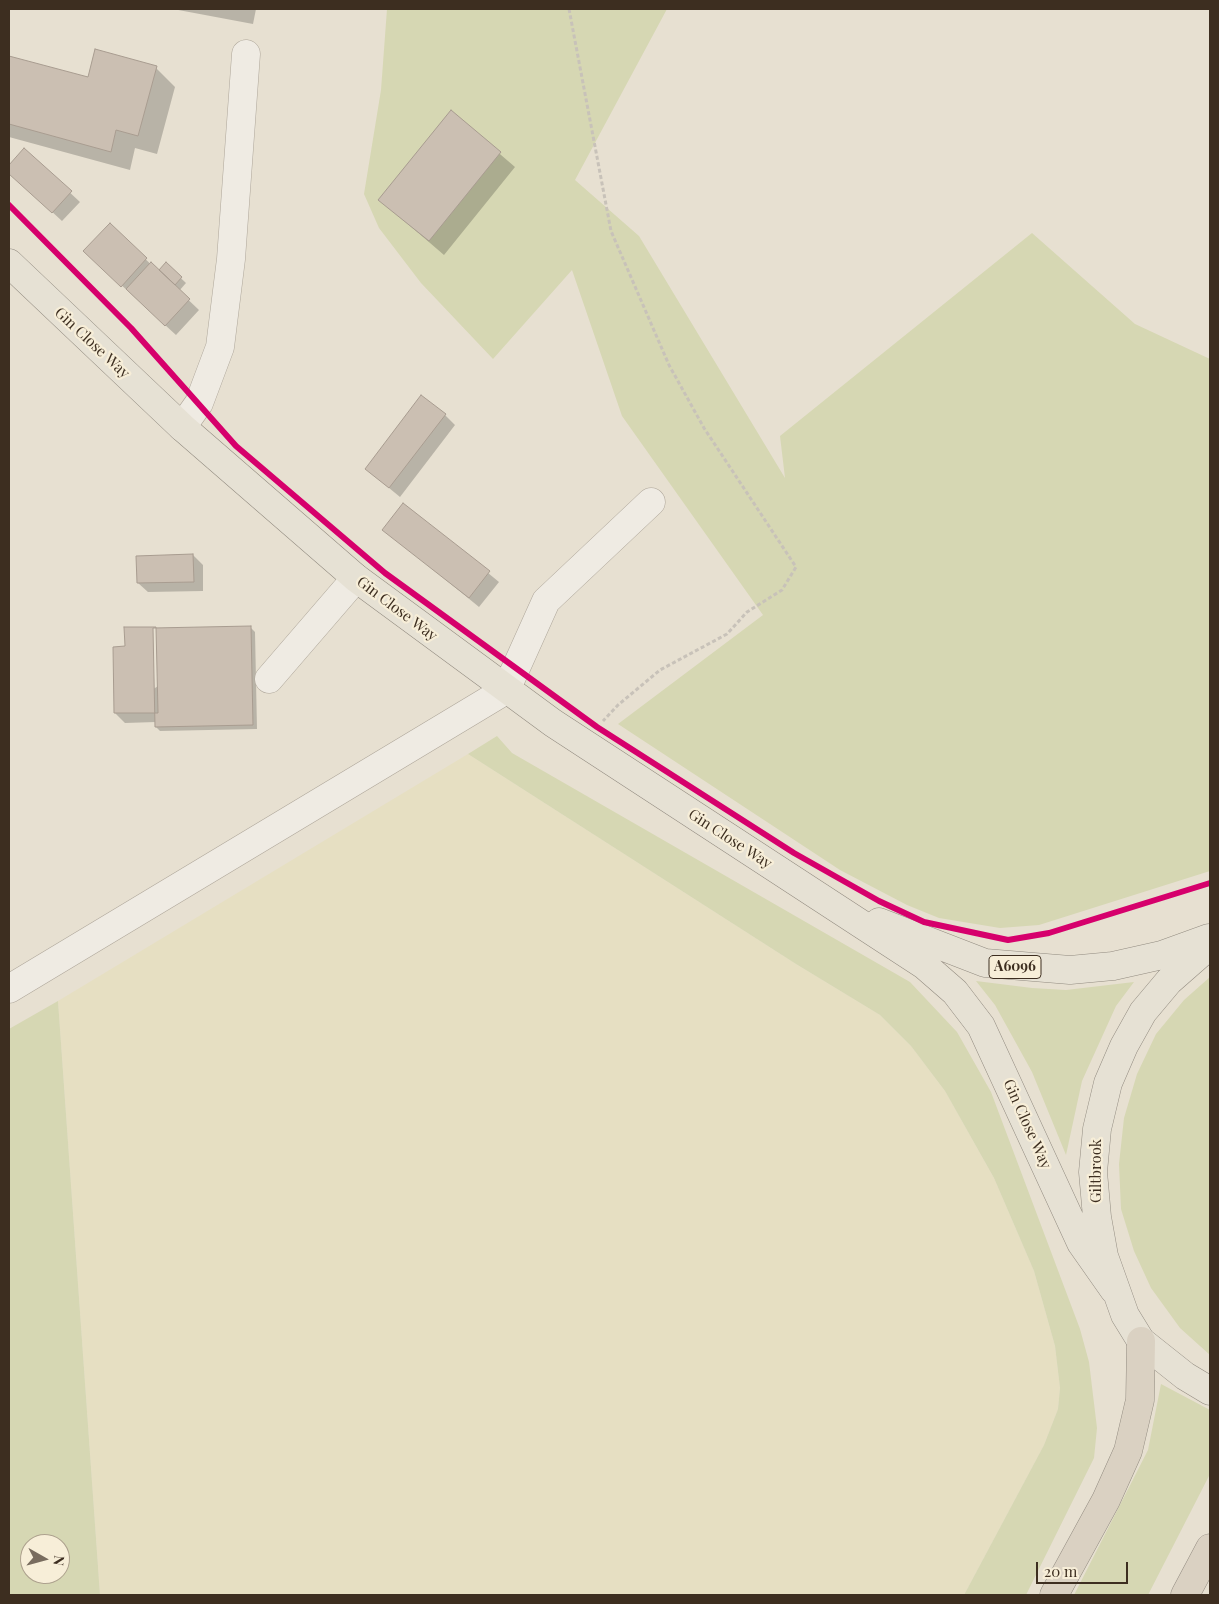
<!DOCTYPE html>
<style>
body{margin:0}
#map{position:relative;width:1219px;height:1604px;overflow:hidden;background:#e7e0d1;font-family:"Playfair Display",serif}
canvas{display:block}
.frame{position:absolute;inset:0;border:10px solid #3d2e20;pointer-events:none}
.north{position:absolute;left:20px;top:1534px;width:50px;height:50px;box-sizing:border-box;background:#f7eed8;border:1px solid #ada18e;border-radius:50%;rotate:97deg;font-size:14px;font-weight:700;line-height:20px;text-align:center;color:#3d2e20}
.north::after{content:'';display:block;margin:auto;width:18px;height:22px;background:#786c5e;clip-path:polygon(50% 0,100% 100%,50% 72%,0 100%)}
.scale{position:absolute;left:1036px;top:1562px;width:92px;height:22px;box-sizing:border-box;border:2px solid #3d2e20;border-top:0;padding-left:6px;font-size:15px;line-height:18px;white-space:nowrap;color:#3d2e20;-webkit-text-stroke:4px #f7eed8;paint-order:stroke}
</style>
<div id="map">
<canvas width="1219" height="1604"></canvas>
<div class="frame"></div>
<div class="north">N</div>
<div class="scale">20 m</div>
</div>
<script>
const context = document.querySelector('canvas').getContext('2d');
context.lineJoin = 'round';
function paint(path, color) {
  context.fillStyle = color;
  context.fill(path, 'evenodd');
}
function poly(rows) {
  const path = new Path2D();
  for (const r of rows) {
    path.moveTo(r[0], r[1]);
    for (let i = 2; i < r.length; i += 2) path.lineTo(r[i], r[i + 1]);
  }
  return path;
}
function stroke(path, color, width, dash) {
  context.strokeStyle = color;
  context.lineWidth = width;
  context.lineCap = dash ? 'butt' : 'round';
  context.setLineDash(dash || []);
  context.stroke(path);
}
function write(font, color, halo, rows, align = 'center') {
  context.font = font + ' "Playfair Display",serif';
  context.lineWidth = 4.5;
  context.setLineDash([]);
  context.textBaseline = 'middle';
  context.strokeStyle = halo;
  context.fillStyle = color;
  for (const [text, x, y, turn = 0] of rows) {
    context.save();
    context.translate(x, y);
    context.rotate((+turn || 0) * Math.PI / 180);
    context.textAlign = isNaN(turn) ? turn : align;
    if (halo) context.strokeText(text, 0, 0);
    context.fillText(text, 0, 0);
    context.restore();
  }
}
paint(poly([
 [468,754,796,964,880,1015,911,1046,945,1091,994,1178,1034,1271,1055,1346,1060,1388,1058,1409,1044,1445,964,1595,100,1595,58,1001]
]), '#e6dfc2');
paint(poly([
 [387,9,667,9,575,180,639,236,785,478,780,436,1032,233,1135,324,1210,359,1210,871,1039,925,1000,928,939,918,907,905,840,870,618,724,763,615,622,416,572,270,493,359,421,283,379,228,364,194,381,90],
 [497,736,512,753,910,982,957,1032,991,1092,1080,1329,1089,1362,1097,1428,1094,1458,1026,1595,964,1595,1044,1445,1058,1409,1060,1388,1055,1346,1034,1271,994,1178,945,1091,911,1046,880,1015,796,964,468,754],
 [1210,977,1210,1355,1180,1328,1151,1288,1134,1251,1121,1209,1119,1164,1124,1118,1137,1074,1156,1034,1184,1000],
 [976,981,1032,988,1066,990,1134,982,1116,1006,1082,1081,1066,1155,1032,1072,995,1005],
 [58,1001,100,1595,9,1595,9,1029],
 [30,1544,60,1544,60,1574,30,1574],
 [1161,1384,1210,1410,1210,1474,1148,1595,1074,1595,1148,1450]
]), '#d6d7b3');
paint(poly([
 [173,9,256,9,253,24],
 [9,57,88,79,156,68,175,87,157,154,135,148,130,170,9,137],
 [451,112,515,167,444,255,380,200],
 [24,150,80,202,62,221,9,172,9,167],
 [110,225,163,276,166,264,186,283,179,291,199,310,176,335,95,261],
 [445,415,455,425,400,497,366,469],
 [404,504,499,582,479,607,384,529],
 [193,555,203,565,203,591,148,592,138,583],
 [251,628,255,632,257,729,160,731,156,727,156,722,125,723,115,713]
]), '#0003');
const building = poly([
 [95,49,157,66,138,136,116,130,111,152,9,124,9,56,88,77,95,49],
 [451,110,501,152,429,241,378,200,451,110],
 [24,148,72,191,52,213,9,174,9,165,24,148],
 [110,223,147,258,121,287,83,251,110,223],
 [151,262,190,299,165,326,126,289,151,262],
 [166,262,182,277,175,285,159,270,166,262],
 [421,395,446,414,389,488,365,469,421,395],
 [403,503,490,571,469,598,382,530,403,503],
 [193,554,194,582,137,583,136,556,193,554],
 [251,626,253,725,155,727,153,628,251,626],
 [124,627,156,627,158,713,114,713,113,647,125,646,124,627]
]);
paint(building, '#cbbfb2');
stroke(building, '#a89c90', 1);
const minor = poly([
 [182,427,199,403,220,347,231,259,246,54],
 [269,679,356,578],
 [9,989,506,690,546,601,651,502]
]);
const major = poly([
 [9,263,182,427,356,578,553,723,924,965,955,992,981,1026,1081,1243,1114,1290],
 [879,922,985,963,1070,970,1113,966,1162,955,1209,938],
 [1210,945,1169,981,1143,1012,1124,1046,1108,1083,1097,1129,1093,1172,1097,1217,1104,1256,1125,1315,1141,1341,1185,1376,1210,1391]
]);
const highway = poly([
 [1054,1595,1106,1500,1128,1451,1140,1400,1141,1341],
 [1185,1595,1210,1548]
]);
stroke(minor, '#ada599', 29);
stroke(major, '#928b80', 29);
stroke(highway, '#928b80', 29);
stroke(poly([
 [569,9,611,231,669,365,704,428,796,567,782,590,747,612,727,634,660,670,618,705,603,721]
]), '#c8c2b9', 3, [4, 2.5]);
stroke(minor, '#efebe3', 28);
stroke(major, '#e6e1d4', 28);
stroke(highway, '#dad1c2', 28);
stroke(poly([
 [9,205,131,328,236,446,385,573,597,727,794,853,879,901,924,922,1008,940,1049,933,1210,883]
]), '#d6006c', 6);
for (const [x, y, w] of [
 [1015,967,52]
]) {
  const box = new Path2D();
  box.roundRect(x - w / 2, y - 11.5, w, 23, 4);
  context.fillStyle = '#f7eed8';
  context.fill(box);
  stroke(box, '#3d2e20', 1);
}
write('bold 14px', '#3d2e20', null, [
 ["A6096",1015,967]
]);
write('15px', '#3d2e20', '#f7eed8', [
 ["Gin Close Way",92,343,43],
 ["Gin Close Way",397,609,37],
 ["Gin Close Way",730,839,33],
 ["Gin Close Way",1027,1124,66],
 ["Giltbrook",1096,1171,-90]
]);
</script>
